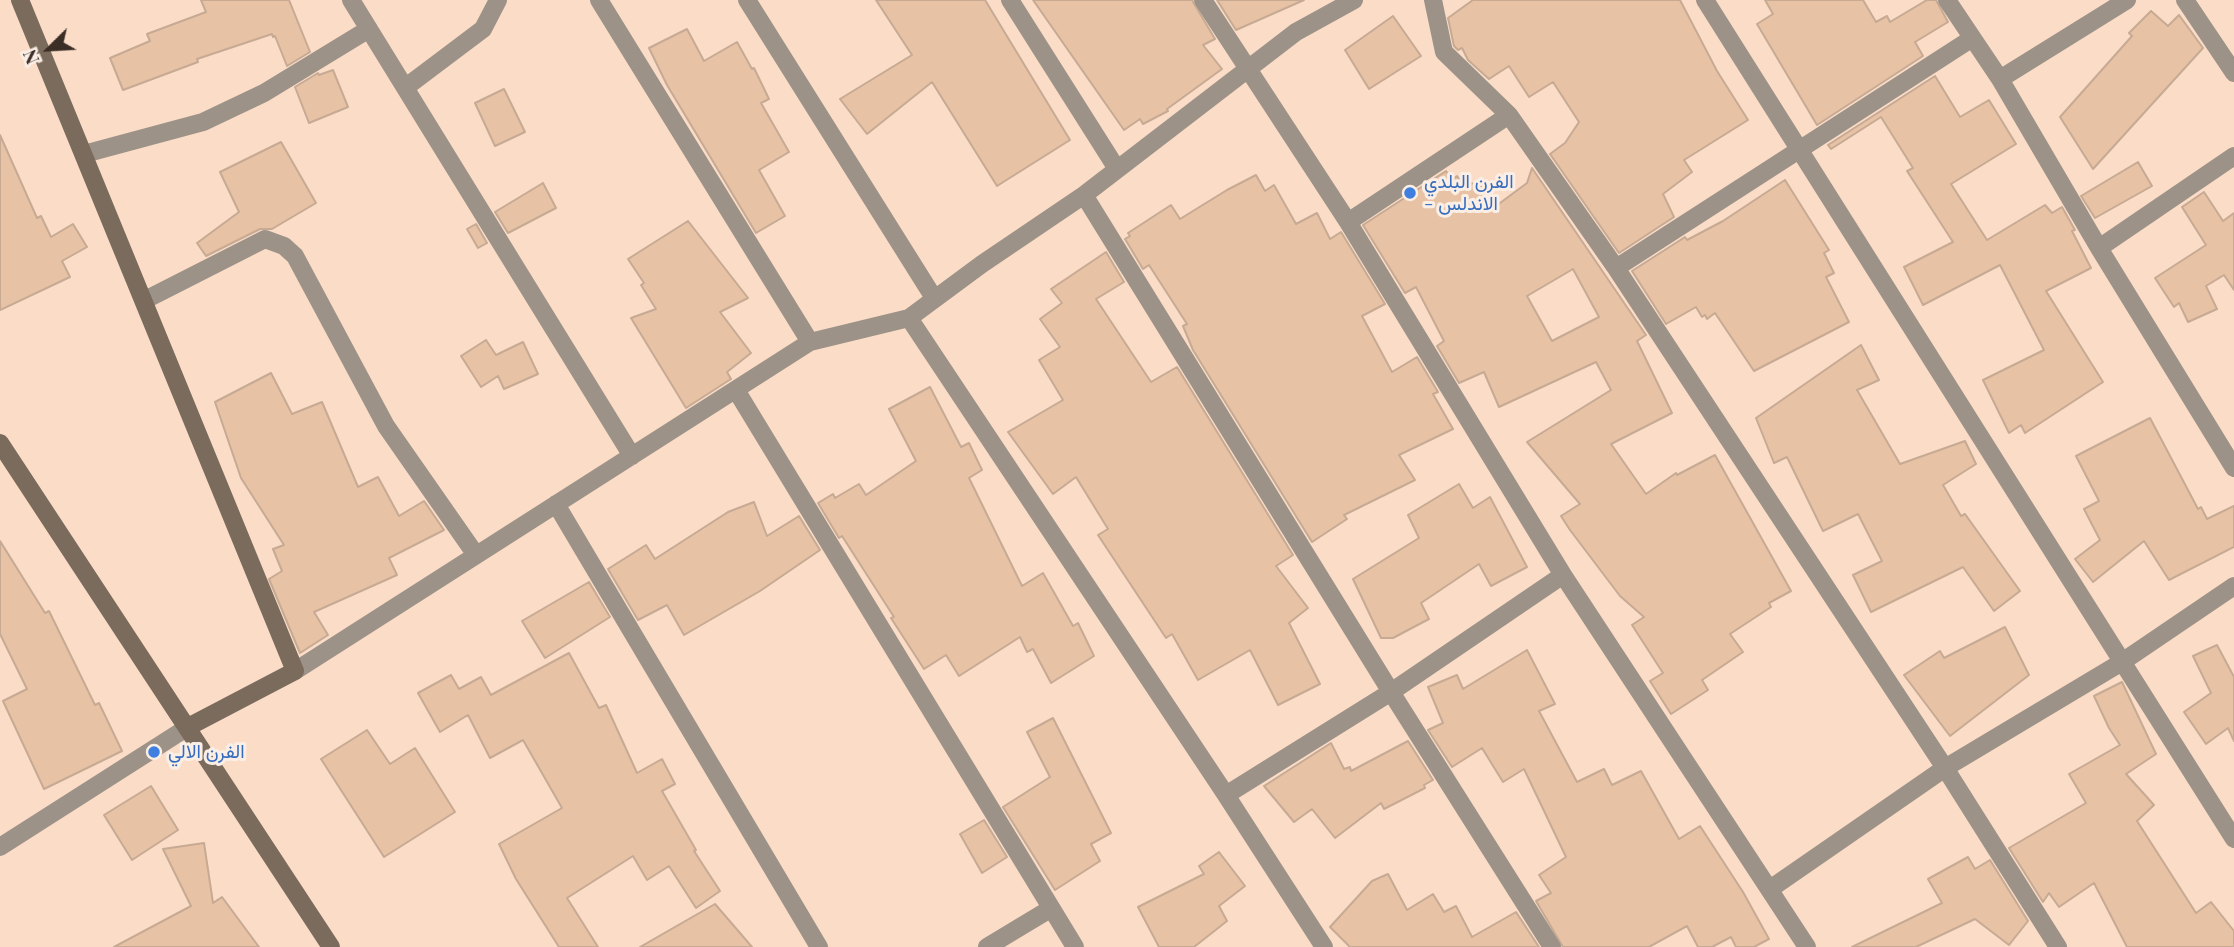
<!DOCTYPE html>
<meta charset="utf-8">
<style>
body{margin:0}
#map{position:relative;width:2234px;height:947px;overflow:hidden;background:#fbdcc7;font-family:"Playfair Display",serif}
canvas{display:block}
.north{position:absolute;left:14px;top:14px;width:70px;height:70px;-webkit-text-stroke:5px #faeee5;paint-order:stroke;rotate:246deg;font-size:19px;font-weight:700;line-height:28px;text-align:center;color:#3a2e26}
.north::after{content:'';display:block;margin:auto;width:24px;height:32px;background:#3a2e26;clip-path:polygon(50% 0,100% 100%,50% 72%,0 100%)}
</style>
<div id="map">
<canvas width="2234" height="947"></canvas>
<div class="north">N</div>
</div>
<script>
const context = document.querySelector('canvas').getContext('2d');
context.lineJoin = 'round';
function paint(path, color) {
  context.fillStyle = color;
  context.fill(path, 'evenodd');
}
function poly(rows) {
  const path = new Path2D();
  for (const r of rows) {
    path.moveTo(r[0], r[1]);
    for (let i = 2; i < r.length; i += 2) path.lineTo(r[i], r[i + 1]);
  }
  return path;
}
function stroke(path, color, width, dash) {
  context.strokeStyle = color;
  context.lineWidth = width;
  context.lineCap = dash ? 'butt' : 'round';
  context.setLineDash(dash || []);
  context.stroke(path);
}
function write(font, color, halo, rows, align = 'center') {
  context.font = font + ' "Playfair Display",Vazirmatn,serif';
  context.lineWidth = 6;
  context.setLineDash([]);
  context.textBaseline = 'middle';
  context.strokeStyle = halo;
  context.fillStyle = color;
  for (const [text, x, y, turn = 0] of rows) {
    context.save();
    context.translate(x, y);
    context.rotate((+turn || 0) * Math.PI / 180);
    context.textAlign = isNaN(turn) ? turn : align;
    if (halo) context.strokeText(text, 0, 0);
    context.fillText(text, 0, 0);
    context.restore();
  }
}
const building = poly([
 [201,0,289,0,310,52,287,66,275,36,273,37,272,34,197,59,198,62,123,90,110,58,150,41,147,34,206,12,201,0],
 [876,0,985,0,1070,140,997,186,932,82,867,134,840,99,912,55,876,0],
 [1033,0,1192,0,1215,39,1203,45,1222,69,1167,109,1168,111,1143,124,1140,119,1124,130,1033,0],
 [1217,0,1304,0,1236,30,1217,0],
 [1473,0,1680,0,1717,71,1748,120,1684,160,1692,172,1663,194,1674,217,1619,253,1550,154,1565,143,1579,122,1553,82,1529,97,1509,66,1489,79,1468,60,1462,48,1458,50,1454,46,1448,18,1473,0],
 [1765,0,1863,0,1876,22,1887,16,1890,22,1927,0,1936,0,1948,22,1915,42,1923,56,1817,125,1757,24,1773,14,1765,0],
 [2151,11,2168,26,2179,15,2203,48,2093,169,2060,117,2132,36,2129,33,2151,11],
 [1393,16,1421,56,1369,89,1345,50,1393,16],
 [687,29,704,61,737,42,752,69,754,68,769,99,761,103,789,152,759,170,785,216,756,233,667,85,649,48,687,29],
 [333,70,348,107,309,123,295,87,318,73,319,75,333,70],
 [1935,76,1960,117,1989,100,2016,144,1951,184,1987,240,2045,205,2052,213,2062,207,2075,230,2072,231,2091,268,2046,291,2103,382,2025,433,2021,425,2009,433,1983,380,2044,350,2000,265,1923,305,1904,267,1953,242,1907,171,1913,168,1881,117,1831,149,1828,145,1935,76],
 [504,89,525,132,495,146,475,103,504,89],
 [0,135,37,218,41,216,51,237,73,224,87,247,62,261,70,277,0,310,0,135],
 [281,142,316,203,272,229,260,229,206,256,197,243,239,212,220,172,281,142],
 [2138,162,2152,186,2095,218,2081,196,2138,162],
 [1532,168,1646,335,1637,341,1672,413,1611,444,1646,494,1676,473,1677,475,1715,455,1791,591,1769,603,1771,607,1730,634,1743,652,1702,680,1708,690,1671,714,1650,681,1663,673,1632,625,1644,617,1620,596,1570,530,1561,516,1580,504,1527,442,1611,390,1596,362,1499,407,1484,372,1459,383,1437,346,1444,341,1416,287,1405,293,1363,225,1446,171,1452,180,1457,176,1462,183,1480,184,1496,206,1527,183,1532,168],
 [1573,269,1599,317,1552,341,1527,296,1573,269],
 [1256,175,1265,191,1274,185,1296,224,1317,213,1330,239,1341,232,1385,304,1362,316,1392,372,1417,357,1438,392,1433,394,1453,429,1399,455,1415,480,1344,515,1347,519,1312,542,1193,350,1183,326,1187,324,1149,265,1143,269,1125,239,1130,236,1128,233,1171,205,1180,219,1227,190,1256,175],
 [1785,180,1829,250,1824,253,1834,273,1826,277,1849,322,1754,371,1715,313,1707,319,1705,315,1702,317,1696,307,1666,324,1632,271,1685,237,1687,240,1723,221,1785,180],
 [543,183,556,208,508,233,495,212,543,183],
 [2204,192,2223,221,2234,213,2234,290,2224,275,2206,286,2217,309,2188,322,2179,303,2174,307,2155,278,2206,245,2182,207,2204,192],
 [688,221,748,298,720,312,751,353,727,372,731,379,686,408,631,318,656,309,641,285,644,283,628,259,688,221],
 [476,224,487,243,478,248,467,229,476,224],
 [1106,252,1124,282,1096,299,1151,382,1177,367,1293,555,1276,566,1308,608,1289,623,1320,684,1278,705,1250,650,1198,680,1172,634,1166,638,1098,535,1108,529,1076,477,1053,494,1008,432,1063,400,1039,360,1060,347,1040,319,1062,303,1051,289,1106,252],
 [486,340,496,355,523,342,538,374,504,389,498,376,481,387,461,356,486,340],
 [1861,345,1879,380,1857,390,1900,464,1965,441,1976,464,1943,485,1961,516,1965,514,2020,591,1994,611,1963,567,1871,612,1853,575,1882,561,1858,514,1823,531,1787,457,1774,463,1756,418,1861,345],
 [271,373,292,414,322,402,358,487,378,477,399,516,424,501,444,530,389,558,397,575,314,612,328,635,300,653,269,579,282,571,273,549,284,545,241,478,215,402,271,373],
 [930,387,961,447,969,443,982,470,969,478,1022,586,1043,573,1073,626,1078,623,1094,656,1051,683,1033,649,1027,652,1020,637,959,676,946,655,924,669,891,618,894,617,842,536,839,538,818,503,833,494,835,498,859,484,866,495,916,461,889,409,930,387],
 [2150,418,2198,509,2201,507,2207,519,2234,506,2234,547,2169,580,2144,541,2093,582,2075,559,2100,540,2084,509,2099,501,2076,456,2150,418],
 [1459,484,1473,508,1490,497,1527,567,1491,586,1479,564,1421,603,1429,619,1393,638,1381,638,1353,579,1419,538,1408,515,1459,484],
 [754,502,767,536,799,516,820,550,760,591,684,635,667,605,638,620,608,569,646,545,655,559,728,512,754,502],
 [0,541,45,613,49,611,95,705,99,703,122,751,44,789,3,701,27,689,0,634,0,541],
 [589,582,610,617,545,658,522,621,589,582],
 [2005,627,2029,675,1950,736,1904,675,1940,651,1944,658,2005,627],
 [2217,645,2234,677,2234,741,2228,728,2206,744,2184,712,2211,693,2193,656,2217,645],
 [1527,650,1555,704,1539,711,1577,782,1604,769,1612,785,1641,771,1679,839,1700,826,1743,892,1769,939,1754,947,1736,947,1731,937,1712,947,1698,947,1687,926,1649,947,1563,947,1536,901,1551,893,1539,875,1566,857,1524,769,1503,782,1482,748,1452,767,1428,730,1443,723,1428,687,1457,675,1463,689,1527,650],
 [569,653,599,708,606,705,637,773,662,759,675,784,662,791,696,850,694,851,720,891,696,908,669,866,647,880,633,856,567,898,598,947,559,947,516,879,499,844,562,808,523,740,490,758,468,715,440,732,418,693,451,675,459,689,481,677,491,695,569,653],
 [2122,682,2156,754,2126,774,2154,805,2137,821,2196,913,2211,902,2234,931,2234,947,2127,947,2094,883,2059,907,2049,893,2043,902,2009,848,2086,803,2069,774,2120,745,2109,728,2094,696,2122,682],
 [1053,718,1111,833,1091,844,1100,861,1055,890,1003,807,1050,777,1027,732,1053,718],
 [367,730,390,764,415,748,455,812,384,857,321,759,367,730],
 [1408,741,1433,780,1424,785,1425,788,1384,809,1381,803,1335,838,1312,809,1294,822,1264,786,1331,743,1344,769,1350,767,1351,771,1408,741],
 [151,786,178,830,132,860,104,815,151,786],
 [984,820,1007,857,982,873,960,834,984,820],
 [204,843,213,903,222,897,259,947,114,947,191,906,163,849,204,843],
 [1219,852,1245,886,1219,906,1227,921,1194,947,1159,947,1138,907,1204,874,1199,866,1219,852],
 [1968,857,1975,869,1990,860,2028,921,2009,945,1975,919,1916,947,1852,947,1942,903,1928,879,1968,857],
 [1388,874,1407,910,1433,894,1444,912,1456,906,1472,937,1516,912,1539,947,1350,947,1330,927,1372,881,1388,874],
 [715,904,752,947,640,947,715,904]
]);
paint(building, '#e8c2a4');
stroke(building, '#c6aa94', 2);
stroke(poly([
 [351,0,632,456],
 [599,0,810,342],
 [747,0,934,298],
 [1010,0,1117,169],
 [1203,0,1348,222,1563,575,1807,947],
 [1433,0,1444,52,1509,115,1616,268,1945,768,2058,947],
 [1705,0,2234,839],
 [1947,0,2000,79,2099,248,2234,468],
 [2185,0,2234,73],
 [2000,79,2127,0],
 [406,87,483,29,498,0],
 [84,154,203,122,264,93,369,29],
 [1084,195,1391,692,1552,947],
 [1348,222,1509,115],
 [2099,248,2234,156],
 [1616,268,1971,39],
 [145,300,265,239,284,246,295,256,386,426,476,555],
 [909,318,1226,795,1324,947],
 [736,390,1075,947],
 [556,504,819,947],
 [295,671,810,342,909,318,982,264,1084,195,1296,32,1354,0],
 [1226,795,1391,692,1563,575],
 [0,847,188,727],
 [1770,889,1945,768,2122,662,2234,586],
 [987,947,1050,909]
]), '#9c9287', 18);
stroke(poly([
 [20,0,295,671,188,727],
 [0,443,331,947]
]), '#7a6b5c', 18);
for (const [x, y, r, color] of [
 [1410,193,7,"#3f7fe0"],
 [154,752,7,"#3f7fe0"]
]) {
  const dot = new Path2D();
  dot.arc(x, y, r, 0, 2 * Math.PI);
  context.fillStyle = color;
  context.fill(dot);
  stroke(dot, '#faeee5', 2.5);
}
write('19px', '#366cbe', '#faeee5', [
 ["الفرن البلدي",1424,182],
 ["- الاندلس",1424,204],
 ["الفرن الالي",168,752]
], 'left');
</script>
